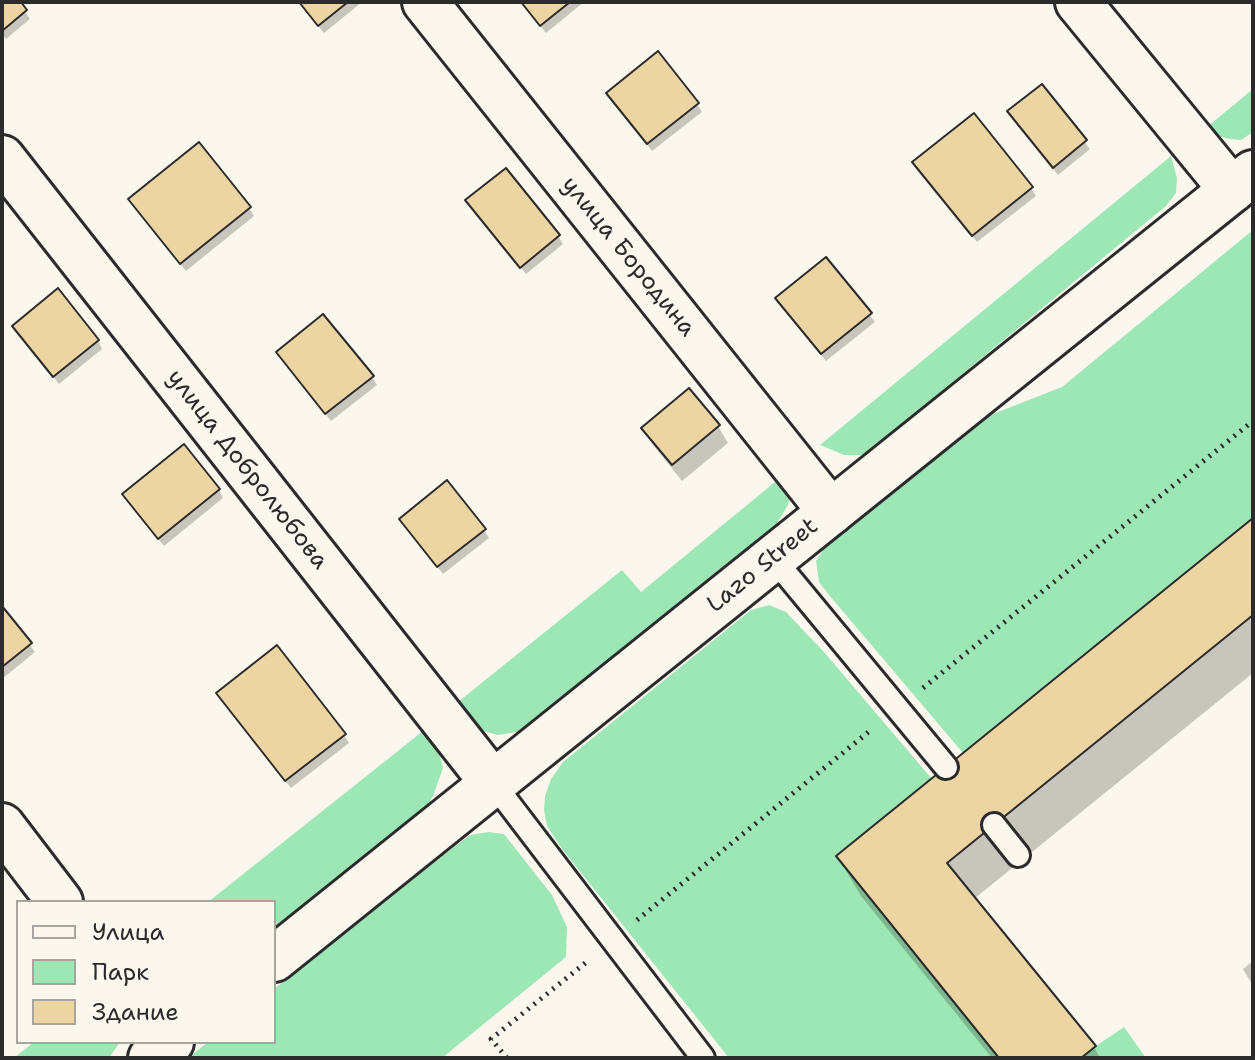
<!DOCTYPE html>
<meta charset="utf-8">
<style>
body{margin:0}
#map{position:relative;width:1255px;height:1060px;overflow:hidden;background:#fbf7ec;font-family:"Shantell Sans",sans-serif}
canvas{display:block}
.frame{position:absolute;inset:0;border:4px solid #2b2b2b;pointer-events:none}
.legend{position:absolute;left:16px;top:900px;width:260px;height:144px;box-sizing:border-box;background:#fbf7ec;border:2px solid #a8a59f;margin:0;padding:10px 14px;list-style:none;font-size:24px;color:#2b2b2b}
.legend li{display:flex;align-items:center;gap:16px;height:40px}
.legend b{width:40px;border:2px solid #a8a59f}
</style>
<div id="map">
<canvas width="1255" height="1060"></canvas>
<div class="frame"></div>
<ul class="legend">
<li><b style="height:10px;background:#fbf7ec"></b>Улица</li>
<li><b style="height:22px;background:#9de6b5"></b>Парк</li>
<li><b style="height:22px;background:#edd5a3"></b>Здание</li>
</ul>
</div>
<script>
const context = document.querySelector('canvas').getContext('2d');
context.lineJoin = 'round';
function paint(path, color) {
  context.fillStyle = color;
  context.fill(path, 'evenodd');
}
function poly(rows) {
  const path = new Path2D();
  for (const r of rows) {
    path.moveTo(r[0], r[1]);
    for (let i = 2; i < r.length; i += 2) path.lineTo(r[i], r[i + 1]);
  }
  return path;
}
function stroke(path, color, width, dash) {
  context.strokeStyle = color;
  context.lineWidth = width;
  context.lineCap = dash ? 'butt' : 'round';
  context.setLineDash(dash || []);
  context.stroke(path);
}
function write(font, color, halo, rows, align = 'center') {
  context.font = font + ' "Shantell Sans",sans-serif';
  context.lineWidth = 7;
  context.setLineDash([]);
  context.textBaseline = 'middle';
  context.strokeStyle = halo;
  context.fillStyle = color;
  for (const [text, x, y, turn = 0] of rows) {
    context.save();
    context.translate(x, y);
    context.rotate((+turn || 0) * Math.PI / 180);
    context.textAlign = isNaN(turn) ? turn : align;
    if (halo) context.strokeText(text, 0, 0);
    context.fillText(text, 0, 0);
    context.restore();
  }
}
paint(poly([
 [1253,89,1253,132,1241,140,1229,139,1216,135,1207,127],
 [1171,156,1177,178,1176,193,1166,206,874,447,862,455,844,455,820,445],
 [1253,230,1253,518,963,753,829,595,819,582,816,561,825,547,988,416,1062,387],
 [786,473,792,490,788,505,773,530,522,731,498,735,476,729,453,706,622,570,641,592],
 [769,605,786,612,824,652,932,779,836,856,999,1058,729,1058,562,849,547,826,544,810,545,796,551,779,563,762,751,610],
 [423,731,440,756,443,768,433,796,423,813,274,929,274,902,208,902],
 [488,832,504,834,552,895,567,927,566,957,442,1058,188,1058,208,1042,274,1042,274,989,387,897,470,835],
 [1124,1027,1146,1058,1081,1058,1096,1046],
 [34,1042,120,1042,109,1058,14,1058]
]), '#9de6b5');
paint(poly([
 [2,2,18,2,30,19,6,39,2,34],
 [299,2,362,2,324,33],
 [521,2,584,2,546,33],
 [1042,87,1090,149,1058,175,1014,120],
 [608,94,697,104,702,112,652,151],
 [920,170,1031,188,1036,196,977,242],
 [135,207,249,208,254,216,186,271],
 [472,208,558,236,563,244,526,274],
 [826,260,875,322,826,361,782,307],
 [19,334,98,341,102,349,59,384],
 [278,353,372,377,377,385,331,421],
 [689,391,718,426,728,443,682,481,653,445,643,428],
 [219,490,223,498,164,546,129,502],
 [1253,521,1253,673,974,899,1094,1047,1100,1058,992,1058,861,896,838,857],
 [406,527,484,530,489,538,443,574],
 [2,609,35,652,2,679],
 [223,701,344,735,349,743,291,788],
 [1253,961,1253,986,1243,969]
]), '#0003');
const building = poly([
 [2,2,21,2,27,10,2,31,2,2],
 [299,2,348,2,318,26,299,2],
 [521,2,570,2,540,26,521,2],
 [658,51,699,103,647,144,606,93,658,51],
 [1042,84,1087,140,1053,168,1007,111,1042,84],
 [974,113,1033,187,972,236,912,162,974,113],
 [199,142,251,207,180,264,128,199,199,142],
 [506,168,560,235,520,268,465,200,506,168],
 [826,257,872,313,821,354,775,298,826,257],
 [58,288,99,340,53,377,12,326,58,288],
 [323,314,374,376,325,414,276,352,323,314],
 [689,388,720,425,672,465,641,428,689,388],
 [184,444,220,489,158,539,122,494,184,444],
 [447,480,486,529,437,567,399,519,447,480],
 [1253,518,1253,615,947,863,1096,1046,1081,1058,999,1058,836,856,1253,518],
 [2,606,32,643,2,667,2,606],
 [277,645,346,734,285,781,216,693,277,645]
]);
paint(building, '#edd5a3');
stroke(building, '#2b2b2b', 2);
const lane = poly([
 [773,558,946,767],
 [493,783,703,1058],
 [994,825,1018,855]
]);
const street = poly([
 [425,2,831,512],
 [1078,2,1232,190],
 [2,158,493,783],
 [2,826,60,902]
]);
const secondary = poly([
 [274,959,1253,173],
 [151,1058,171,1042]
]);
stroke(lane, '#2b2b2b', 28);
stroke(street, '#2b2b2b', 50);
stroke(secondary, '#2b2b2b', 50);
stroke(poly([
 [923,688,1253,421],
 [637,920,871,730],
 [507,1058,491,1039,589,960]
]), '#2b2b2b', 5, [2, 6]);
stroke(lane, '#fbf7ec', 22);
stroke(street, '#fbf7ec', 44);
stroke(secondary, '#fbf7ec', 44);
write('24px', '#2b2b2b', '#fbf7ec', [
 ["улица Бородина",628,257,51],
 ["улица Добролюбова",247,470,52],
 ["Lazo Street",763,566,-39]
]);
</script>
